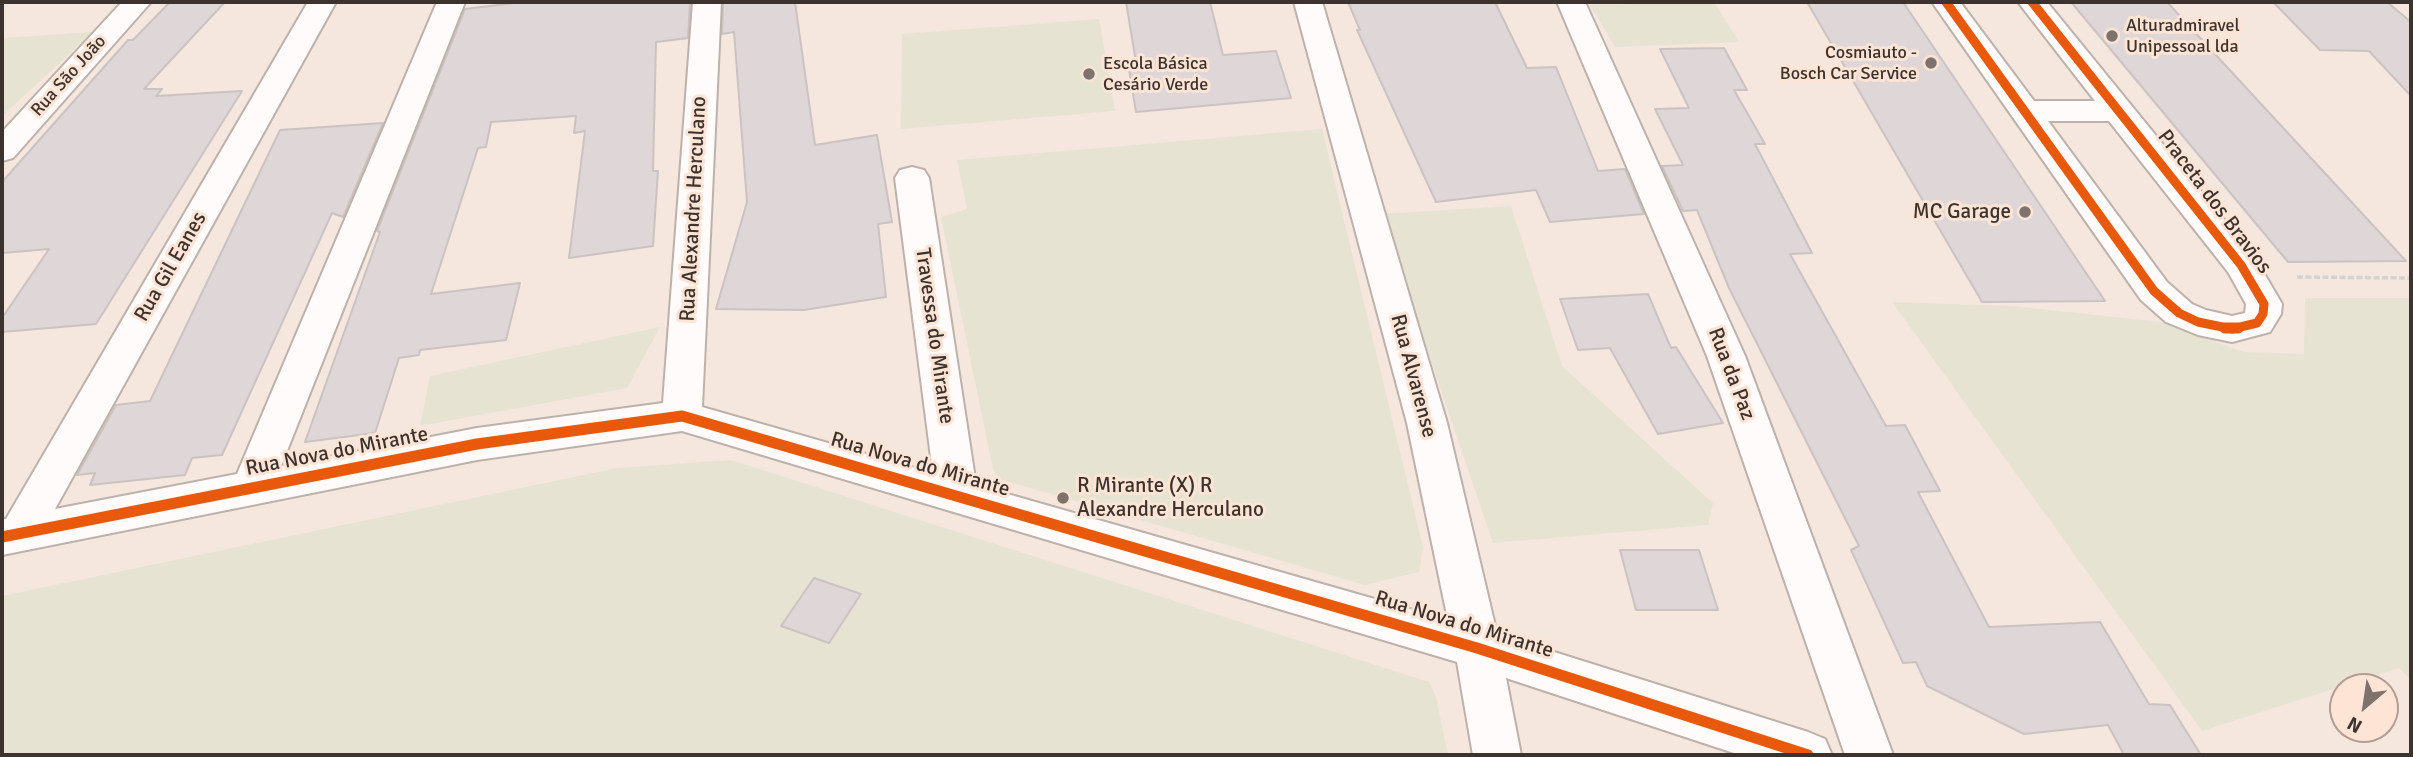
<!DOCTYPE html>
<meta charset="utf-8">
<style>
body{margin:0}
#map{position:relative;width:2413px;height:757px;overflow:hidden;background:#f5e7de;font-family:Signika,sans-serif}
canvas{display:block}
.frame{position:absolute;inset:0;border:4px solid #3d332e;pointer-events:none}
.north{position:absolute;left:2329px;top:673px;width:70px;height:70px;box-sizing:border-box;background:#fee4d5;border:2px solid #b19d92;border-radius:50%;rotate:209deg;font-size:19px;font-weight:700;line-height:28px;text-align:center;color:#3d332e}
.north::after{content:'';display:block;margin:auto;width:24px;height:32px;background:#7d726c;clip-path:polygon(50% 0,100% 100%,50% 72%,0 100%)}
</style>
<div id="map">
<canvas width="2413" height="757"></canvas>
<div class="frame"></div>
<div class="north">N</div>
</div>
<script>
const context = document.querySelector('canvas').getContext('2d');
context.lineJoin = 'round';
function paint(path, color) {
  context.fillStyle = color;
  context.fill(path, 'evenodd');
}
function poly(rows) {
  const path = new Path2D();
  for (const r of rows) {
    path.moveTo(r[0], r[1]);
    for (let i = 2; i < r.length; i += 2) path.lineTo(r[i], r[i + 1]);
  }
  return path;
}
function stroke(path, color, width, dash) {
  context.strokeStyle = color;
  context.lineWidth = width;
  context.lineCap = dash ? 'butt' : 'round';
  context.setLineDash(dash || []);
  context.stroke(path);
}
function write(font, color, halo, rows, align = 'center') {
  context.font = font + ' Signika,sans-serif';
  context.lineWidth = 6;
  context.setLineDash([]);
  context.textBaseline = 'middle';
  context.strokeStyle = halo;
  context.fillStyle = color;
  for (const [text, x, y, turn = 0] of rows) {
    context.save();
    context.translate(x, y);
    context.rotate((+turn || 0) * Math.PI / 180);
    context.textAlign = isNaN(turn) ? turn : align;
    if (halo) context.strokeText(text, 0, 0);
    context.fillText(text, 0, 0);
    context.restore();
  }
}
paint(poly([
 [1714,2,1739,42,1615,47,1590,5],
 [1099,19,1115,111,901,129,902,34],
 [93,32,2,116,3,38],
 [1322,129,1423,547,1419,572,1365,585,999,479,993,469,941,217,967,209,957,160],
 [1511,206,1562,366,1713,503,1708,525,1493,543,1381,214],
 [2305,298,2411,298,2411,680,2399,668,2202,731,1892,302,2013,306,2160,322,2244,352,2304,354],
 [660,327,627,388,420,426,430,376],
 [731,460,1429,682,1436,697,1448,755,2,755,2,596,617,468]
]), '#e7e3d2');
const building = poly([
 [170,2,225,2,144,89,162,89,156,96,242,91,96,324,2,332,2,318,49,249,2,253,2,182,128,40,133,40,170,2],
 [522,2,690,2,688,38,656,42,653,171,658,171,653,246,569,258,585,131,574,133,576,116,491,122,486,147,478,148,431,294,520,283,506,340,420,350,419,355,399,358,375,433,305,442,380,232,377,231,465,9,522,2],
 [723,2,795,2,815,145,877,135,892,222,878,224,886,297,804,310,716,309,747,202,734,32,722,34,723,2],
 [1126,2,1210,2,1223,55,1276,51,1291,98,1136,112,1128,63,1136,62,1126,2],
 [1348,2,1495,2,1527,68,1556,67,1598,171,1625,169,1644,214,1550,222,1536,190,1436,202,1357,30,1360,30,1348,2],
 [1807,2,1903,2,2105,301,1982,302,1807,2],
 [2071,2,2167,2,2406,261,2288,262,2071,2],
 [2273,2,2387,2,2411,22,2411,96,2369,51,2320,50,2273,2],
 [1724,48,1747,90,1734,90,1765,144,1755,144,1812,253,1790,254,1886,426,1905,425,1940,491,1918,492,1989,627,2100,622,2149,704,2170,705,2201,755,2124,755,2108,725,2024,734,1927,686,1916,662,1903,663,1851,550,1859,546,1729,288,1697,210,1683,211,1662,166,1683,165,1655,109,1689,108,1660,49,1724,48],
 [383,123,343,217,332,213,222,455,192,458,185,475,90,485,95,473,77,475,116,405,150,401,280,130,383,123],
 [1648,294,1671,348,1676,347,1723,423,1658,434,1610,348,1578,350,1560,299,1648,294],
 [1620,550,1699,550,1718,610,1636,610,1620,550],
 [814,578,861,594,829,643,781,626,814,578]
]);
paint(building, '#dfd6d7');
stroke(building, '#cbc2c2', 2);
const minor = poly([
 [122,2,151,2,13,158,2,161,2,132,122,2],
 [308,2,336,2,55,509,237,474,437,2,465,2,281,466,477,428,663,403,693,2,721,2,702,407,933,473,895,178,900,170,912,167,924,170,929,178,976,485,1448,620,1407,423,1294,2,1322,2,1447,423,1497,634,1808,732,1825,739,1832,755,1740,755,1506,678,1521,755,1473,755,1457,662,682,431,477,460,2,555,2,519,6,519,308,2],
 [1557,2,1585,2,1745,356,1893,755,1845,755,1707,356,1557,2],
 [1932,2,1960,2,2034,101,2095,101,2018,2,2047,2,2254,256,2282,304,2281,314,2270,332,2232,342,2198,335,2166,322,2141,300,1932,2],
 [2048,121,2109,121,2228,272,2246,304,2245,313,2232,316,2206,310,2192,304,2167,282,2048,121]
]);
stroke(minor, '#bcb2ab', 4);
stroke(poly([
 [2297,277,2411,278]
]), '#d6d2d0', 3.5, [6, 2.5]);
paint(minor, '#fefbfa');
stroke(poly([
 [1946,2,2154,291,2179,313,2198,322,2232,329,2257,323,2263,314,2264,304,2241,265,2032,2]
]), '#e8590c', 9);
stroke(poly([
 [2225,328,2238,328],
 [2,537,477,444,682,416,1477,648,1808,755]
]), '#e8590c', 11);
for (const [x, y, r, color] of [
 [2112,36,7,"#7d726c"],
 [1931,63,7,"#7d726c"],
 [1089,74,7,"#7d726c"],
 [2025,212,7,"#7d726c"],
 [1063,498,7,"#7d726c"]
]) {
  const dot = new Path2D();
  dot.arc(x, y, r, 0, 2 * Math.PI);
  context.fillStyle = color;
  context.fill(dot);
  stroke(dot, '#fee4d5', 2.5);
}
write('18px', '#3d332e', '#fee4d5', [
 ["Alturadmiravel",2126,26],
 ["Unipessoal lda",2126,47],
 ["Cosmiauto -",1917,53,"right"],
 ["Bosch Car Service",1917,74,"right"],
 ["Escola Básica",1103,64],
 ["Cesário Verde",1103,85]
], 'left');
write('18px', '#3d332e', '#fee4d5', [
 ["Rua São João",69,76,-48]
]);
write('21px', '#3d332e', '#fee4d5', [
 ["Praceta dos Bravios",2214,202,53],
 ["Rua Alexandre Herculano",694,209,-87],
 ["Rua Gil Eanes",171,267,-60],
 ["Travessa do Mirante",934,336,82],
 ["Rua da Paz",1731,374,69],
 ["Rua Alvarense",1413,376,75],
 ["Rua Nova do Mirante",337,452,-11],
 ["Rua Nova do Mirante",920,465,16],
 ["Rua Nova do Mirante",1464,625,17]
]);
write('21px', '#3d332e', '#fee4d5', [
 ["MC Garage",2011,212],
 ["R Mirante (X) R",1077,486,"left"],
 ["Alexandre Herculano",1077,510,"left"]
], 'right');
</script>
